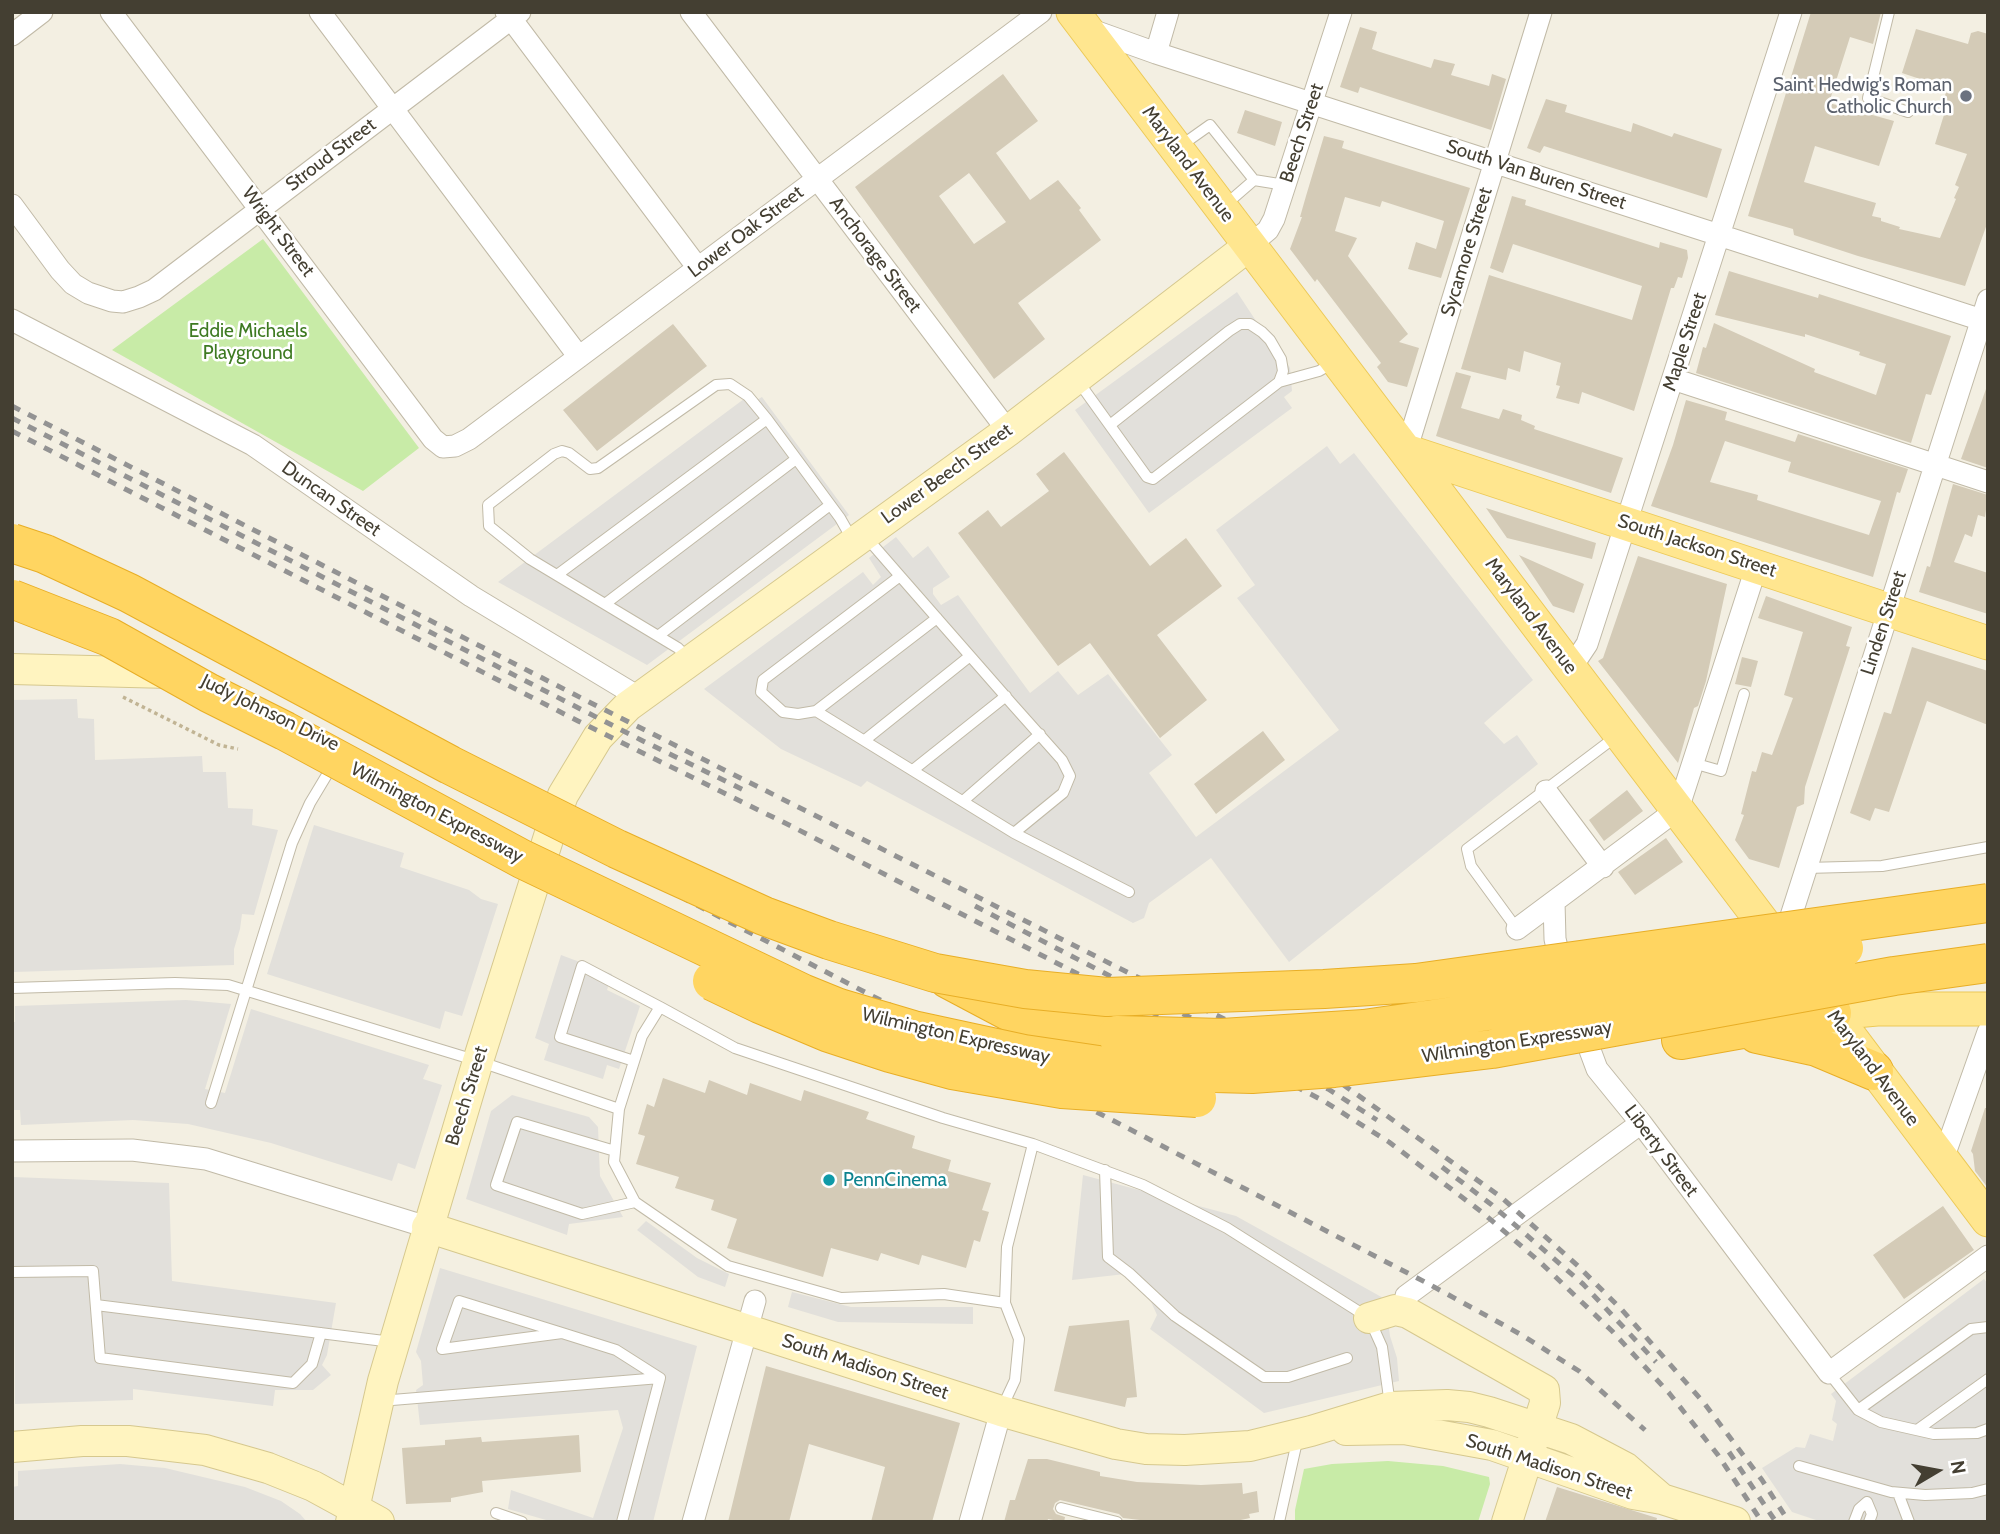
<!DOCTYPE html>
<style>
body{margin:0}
#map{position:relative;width:2000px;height:1534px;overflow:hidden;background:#f3efe2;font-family:Cabin,sans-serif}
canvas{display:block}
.frame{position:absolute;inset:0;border:14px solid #443f32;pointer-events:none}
.north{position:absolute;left:1902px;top:1436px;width:70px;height:70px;-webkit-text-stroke:5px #fff;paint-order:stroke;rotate:80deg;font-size:19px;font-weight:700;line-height:28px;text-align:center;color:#443f32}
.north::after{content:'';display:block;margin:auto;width:24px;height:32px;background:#443f32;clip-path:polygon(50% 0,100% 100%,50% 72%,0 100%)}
</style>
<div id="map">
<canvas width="2000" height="1534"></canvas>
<div class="frame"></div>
<div class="north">N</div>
</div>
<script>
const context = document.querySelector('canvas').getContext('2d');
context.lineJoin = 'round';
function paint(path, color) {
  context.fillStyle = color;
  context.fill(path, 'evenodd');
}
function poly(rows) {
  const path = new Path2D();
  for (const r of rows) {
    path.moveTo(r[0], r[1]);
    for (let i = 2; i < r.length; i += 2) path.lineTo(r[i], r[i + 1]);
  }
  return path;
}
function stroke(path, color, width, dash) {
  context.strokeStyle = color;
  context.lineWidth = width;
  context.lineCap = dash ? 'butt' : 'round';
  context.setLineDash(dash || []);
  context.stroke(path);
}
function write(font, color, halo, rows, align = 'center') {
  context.font = font + ' Cabin,sans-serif';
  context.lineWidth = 5;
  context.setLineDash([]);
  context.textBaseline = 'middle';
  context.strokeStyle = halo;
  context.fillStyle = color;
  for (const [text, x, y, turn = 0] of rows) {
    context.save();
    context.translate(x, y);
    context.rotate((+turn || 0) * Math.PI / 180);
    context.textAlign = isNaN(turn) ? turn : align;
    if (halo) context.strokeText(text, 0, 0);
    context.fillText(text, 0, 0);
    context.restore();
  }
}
paint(poly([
 [263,239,419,448,363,491,112,350],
 [1388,1461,1443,1466,1489,1477,1490,1484,1478,1522,1295,1522,1295,1510,1304,1469,1332,1464]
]), '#c8eba7');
paint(poly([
 [1237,292,1260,327,1274,341,1290,368,1292,391,1284,397,1292,408,1149,513,1075,410],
 [748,396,753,402,762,397,849,515,647,665,498,582],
 [1327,446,1340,464,1354,453,1533,680,1484,723,1504,744,1517,735,1538,764,1289,962,1211,858,1149,903,1144,918,1133,923,867,781,861,787,781,749,704,689,863,572,873,585,881,577,869,558,896,537,913,558,928,546,950,577,933,588,933,594,941,605,958,595,1030,693,1058,671,1078,695,1108,674,1172,755,1149,773,1196,837,1339,730,1237,598,1255,585,1216,530],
 [77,699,78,718,94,719,95,760,202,756,203,772,226,772,228,808,253,809,252,825,278,830,254,915,242,914,240,929,234,949,234,965,14,972,12,700],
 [314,825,404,853,400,867,469,890,481,899,498,904,462,1016,445,1011,440,1029,267,974],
 [561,955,612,974,607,990,640,1006,619,1069,607,1065,603,1079,544,1060,549,1044,535,1038],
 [186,1000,231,1004,205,1089,225,1093,251,1009,429,1065,423,1079,442,1085,415,1169,398,1163,392,1181,271,1143,188,1124,133,1120,21,1125,20,1110,12,1110,12,1022,15,1022,15,1006],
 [512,1095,589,1117,598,1127,600,1176,623,1217,569,1224,567,1235,466,1199,491,1111],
 [1083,1175,1236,1216,1385,1299,1390,1336,1397,1358,1399,1381,1264,1413,1150,1329,1157,1315,1148,1295,1125,1274,1072,1280],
 [13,1177,169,1183,172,1281,336,1303,327,1355,322,1365,331,1375,313,1390,275,1390,273,1406,133,1389,133,1400,15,1404],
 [646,1221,697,1258,729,1274,725,1287,698,1277,637,1230],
 [440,1268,697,1346,653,1522,553,1522,508,1509,511,1490,593,1518,623,1428,618,1410,420,1425,416,1390,423,1385,421,1361,416,1352],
 [1984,1279,1988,1284,1988,1522,1822,1522,1792,1512,1762,1468,1796,1447,1805,1448,1810,1434,1833,1441,1837,1424,1832,1420,1836,1401,1831,1394],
 [792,1292,851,1307,973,1307,973,1324,838,1322,788,1307],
 [120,1464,165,1468,245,1487,281,1501,300,1514,307,1522,12,1522,12,1487,18,1486,18,1471]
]), '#e2e0db');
paint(poly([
 [1811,12,1881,12,1873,44,1850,37,1829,103,1894,121,1879,166,1815,146,1804,182,1876,203,1872,216,1881,218,1881,221,1900,227,1899,229,1940,238,1956,199,1954,198,1959,187,1955,185,1967,154,1935,144,1947,105,1943,103,1947,88,1902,73,1916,29,1968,44,1971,33,1978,31,1988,34,1988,221,1965,286,1858,256,1794,235,1793,229,1748,216],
 [1360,27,1377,32,1372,49,1380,52,1431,68,1434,59,1455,64,1451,75,1489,86,1492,74,1506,79,1491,130,1360,87,1358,93,1340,87],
 [1003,74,1038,121,996,153,1030,200,1058,180,1081,208,1079,210,1101,240,1018,303,1045,339,994,379,855,187],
 [969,173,1006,222,974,244,939,196],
 [1546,99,1567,105,1565,112,1631,132,1633,123,1672,137,1674,133,1722,149,1707,198,1544,146,1540,153,1527,148],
 [1245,110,1282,122,1275,146,1237,133],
 [1324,136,1344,141,1342,148,1470,188,1441,278,1408,269,1416,242,1436,249,1444,221,1382,201,1380,207,1345,197,1335,231,1357,238,1348,256,1408,334,1399,342,1419,348,1407,387,1388,382,1377,367,1381,363,1317,279,1315,282,1290,249,1302,217,1300,217,1306,196],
 [1512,196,1526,200,1525,205,1659,248,1660,242,1687,250,1688,258,1682,278,1678,277,1674,288,1671,288,1634,411,1582,392,1579,404,1556,398,1560,386,1556,385,1561,363,1524,351,1520,372,1508,368,1506,380,1461,369,1489,275,1632,320,1642,286,1513,244,1503,273,1490,268],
 [1729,271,1818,298,1819,294,1951,336,1931,395,1926,394,1911,443,1696,373,1703,347,1706,348,1714,323,1815,369,1814,372,1876,395,1886,364,1859,355,1860,352,1805,334,1805,337,1715,315],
 [673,324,707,366,597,451,563,410],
 [1456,372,1471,376,1461,408,1499,419,1503,409,1522,415,1521,420,1535,426,1534,429,1623,458,1611,493,1436,436],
 [1986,389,1988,390,1988,468,1961,459],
 [1686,400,1727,412,1725,420,1795,442,1798,434,1908,469,1900,493,1897,492,1873,577,1651,506,1673,445],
 [1725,441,1791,462,1788,472,1881,501,1869,535,1757,500,1758,495,1710,482],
 [1064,452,1150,566,1186,538,1222,586,1157,635,1207,700,1160,738,1090,643,1058,666,958,533,988,510,1001,527,1049,491,1036,474],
 [1953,484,1988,495,1985,517,1978,515,1972,537,1965,534,1954,562,1988,573,1988,614,1919,592,1927,566,1930,567],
 [1486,508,1596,543,1592,559,1507,538],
 [1519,555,1584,584,1574,613,1553,606],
 [1638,556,1727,584,1706,681,1698,706,1694,708,1678,763,1598,661,1603,658],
 [1766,596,1852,627,1846,646,1850,647,1805,787,1804,804,1797,807,1779,868,1749,859,1735,840,1744,815,1741,814,1752,771,1756,772,1762,752,1772,755,1793,698,1784,695,1803,632,1758,618],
 [1912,647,1988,671,1988,725,1927,701,1889,812,1875,808,1870,821,1850,813,1884,712,1891,714],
 [1742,657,1758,661,1751,687,1735,684],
 [1263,731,1285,760,1216,814,1194,784],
 [1627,790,1643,811,1604,841,1589,820],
 [1666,838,1683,862,1635,895,1618,872],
 [663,1078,705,1093,709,1080,747,1095,750,1083,801,1101,804,1090,869,1112,866,1119,915,1136,912,1148,951,1160,948,1171,991,1183,982,1210,989,1212,980,1242,974,1240,966,1268,922,1255,919,1265,881,1253,878,1261,831,1248,823,1277,727,1248,737,1219,711,1210,714,1200,675,1188,679,1177,636,1164,645,1136,638,1134,647,1104,654,1107],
 [1985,1108,1988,1108,1988,1188,1975,1171,1973,1154,1971,1151],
 [1943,1206,1974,1250,1904,1299,1873,1255],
 [1129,1320,1137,1397,1127,1398,1125,1407,1054,1391,1069,1326],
 [766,1366,960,1423,932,1522,871,1522,885,1467,809,1444,789,1522,728,1522],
 [579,1435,581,1472,482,1481,483,1492,451,1498,451,1502,406,1504,402,1448,445,1445,445,1440,481,1437,482,1442],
 [1028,1459,1047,1459,1100,1472,1100,1476,1137,1482,1201,1485,1242,1483,1243,1494,1257,1491,1259,1512,1249,1514,1250,1518,1236,1521,1157,1522,1123,1518,1119,1514,1060,1500,1055,1503,1053,1509,1056,1514,1065,1517,1064,1522,1048,1519,1047,1522,1004,1522,1010,1500,1015,1500],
 [1557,1487,1657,1518,1656,1522,1545,1522]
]), '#d4cbb7');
const lane = poly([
 [1889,12,1868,98,1908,112],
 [1179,147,1210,125,1254,180,1224,206],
 [1254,180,1285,185],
 [1078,381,1147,477,1153,479,1279,382,1283,371,1281,359,1270,340,1262,332,1250,324,1240,324,1229,331,1110,425],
 [1279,382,1319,371,1335,362],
 [866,537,900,576,1013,705,1062,760,1070,776,1063,793,1014,833,816,711,798,714,783,712,761,692,763,680,900,576],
 [557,575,767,419],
 [605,604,796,459],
 [658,636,830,505],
 [690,660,678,648,530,559,489,526,488,505,554,454,562,451,569,453,590,469,598,468,716,385,730,384,748,396,767,419,840,518,852,539],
 [816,711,937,618],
 [865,740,970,656],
 [1693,763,1721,771,1744,694],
 [913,770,1006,696],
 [963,801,1040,734],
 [1014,833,1129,892],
 [1806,868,1882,866,1988,847],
 [1517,929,1471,866,1467,849,1618,735],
 [12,988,175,983,228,985,478,1061,619,1109,642,1036,660,1007,735,1048,943,1118,1033,1144,1143,1185,1227,1228,1369,1318,1382,1347,1390,1405],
 [634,1061,560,1037,582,966,660,1007],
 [211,1103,292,843,310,803,334,763],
 [619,1109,614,1162,635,1202,728,1266,841,1298,944,1294,1005,1303,1019,1339,1015,1380,1001,1410],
 [615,1151,517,1122,496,1185,582,1214,635,1202],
 [1105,1170,1108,1257,1129,1273,1175,1316,1264,1377,1288,1377,1347,1358],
 [12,1272,93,1271,100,1358,293,1383,312,1364,321,1333],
 [1005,1303,1007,1247,1033,1144],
 [96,1305,392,1342],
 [562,1333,442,1349,459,1301,562,1333,616,1350,660,1378,622,1522],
 [1829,1373,1858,1410,1881,1422,1934,1434,1977,1433,1988,1429],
 [380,1401,660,1378],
 [1858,1410,1971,1329,1988,1327],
 [1917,1430,1988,1379],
 [1799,1466,1891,1492,1925,1495,1972,1493,1988,1489],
 [1898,1493,1909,1522],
 [1061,1508,1117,1522],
 [496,1513,522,1522],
 [1279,1522,1298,1437],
 [1854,1522,1859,1509,1867,1502,1872,1514,1869,1522]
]);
const street = poly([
 [111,12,433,439,443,447,455,446,469,439,1041,12],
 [320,12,579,357],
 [506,12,698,268],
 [691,12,1008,431],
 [1086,28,1156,53,1988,322],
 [12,35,42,12],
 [1156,53,1168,12],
 [12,205,60,270,73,284,88,293,112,301,123,302,139,297,154,290,520,12],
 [1250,245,1268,230,1274,219,1341,12],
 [12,320,253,445,471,596,640,698],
 [1673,379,1988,482],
 [1406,451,1541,12],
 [1571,668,1587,644,1791,12],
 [1546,791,1603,867],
 [1554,902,1555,939,1563,972],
 [1517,929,1678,809,1757,565],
 [1784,938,1988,300],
 [1581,1026,1597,1069,1641,1123,1829,1373,1988,1256],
 [12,1151,132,1150,206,1159,427,1227],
 [1943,1159,1988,1032],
 [1406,1296,1641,1123],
 [693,1522,755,1301],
 [970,1522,1001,1411]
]);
const secondary = poly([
 [12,669,169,673],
 [427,1227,1001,1411,1116,1444,1146,1449,1185,1450,1250,1446,1311,1431,1390,1407,1447,1405,1469,1407,1489,1412,1571,1439,1626,1468,1662,1499],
 [1369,1318,1395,1310,1408,1313,1544,1390,1545,1403,1507,1522],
 [1346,1430,1404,1429,1492,1445,1633,1494,1662,1499,1735,1522],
 [12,1447,82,1441,128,1441,205,1450,268,1468,313,1486,379,1522],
 [351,1522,383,1381,478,1061,556,814,563,795,598,737,628,706,1008,431,1250,245]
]);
const primary = poly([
 [1073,12,1786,953],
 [1406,451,1988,643],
 [1817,993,1988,1220],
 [1832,1013,1877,1009,1988,1009]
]);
const highway = poly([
 [948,979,1031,1023,1117,1035],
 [1757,1034,1817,1047,1874,1071],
 [1681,1040,1832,1013]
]);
stroke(lane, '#c1baa7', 12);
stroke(street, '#c1baa7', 23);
stroke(secondary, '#d6c88e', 32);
stroke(primary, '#ecc957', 35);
stroke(highway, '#e8ae26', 40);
stroke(poly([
 [123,697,219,745,238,749]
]), '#c1b494', 3.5, [3.5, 3.5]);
stroke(lane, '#fff', 10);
stroke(street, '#fff', 21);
stroke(secondary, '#fff4c0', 30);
stroke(primary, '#ffe68f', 33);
stroke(highway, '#ffd561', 38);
stroke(poly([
 [12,406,595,705,1127,972,1247,1030,1338,1081,1501,1197,1578,1266,1622,1310,1704,1403,1762,1480,1789,1522],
 [12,418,641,740,750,793],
 [12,431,578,721,795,828,1322,1100,1389,1142,1483,1213,1541,1263,1612,1331,1669,1393,1718,1455,1762,1522],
 [12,545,63,577,1425,1282,1520,1334,1579,1371,1645,1430],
 [975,906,1328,1089,1377,1120],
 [1442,1167,1492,1205,1583,1284,1656,1362],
 [1729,1452,1776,1522]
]), '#939393', 5, [9, 9]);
const highwayBridge = poly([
 [12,543,45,554,129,593,450,765,617,849,764,916,829,940,935,973,1025,989,1107,997,1324,989,1416,983,1988,903],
 [12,599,109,637,209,693,285,731,522,859,802,993,839,1008,913,1030,1024,1054,1105,1066,1178,1072,1252,1074,1334,1068,1492,1049,1894,976,1988,963],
 [712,981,760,1004,829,1033,890,1053,952,1070,1062,1089,1197,1098],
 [1117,1035,1222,1038,1364,1029,1502,1009,1844,948]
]);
stroke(highwayBridge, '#e8ae26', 40, []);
stroke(highwayBridge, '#ffd561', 38);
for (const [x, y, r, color] of [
 [1966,96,7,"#6b7280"],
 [829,1180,7,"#0f9aa8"]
]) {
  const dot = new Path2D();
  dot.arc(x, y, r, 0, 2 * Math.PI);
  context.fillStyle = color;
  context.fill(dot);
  stroke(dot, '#fff', 2.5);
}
write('19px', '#5b616d', '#fff', [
 ["Saint Hedwig's Roman",1952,85],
 ["Catholic Church",1952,107]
], 'right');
write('19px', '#443f32', '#fff', [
 ["Beech Street",1302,133,-72],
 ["Stroud Street",331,155,-37],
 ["Maryland Avenue",1188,164,53],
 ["South Van Buren Street",1536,175,18],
 ["Wright Street",278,232,53],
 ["Lower Oak Street",746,232,-37],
 ["Sycamore Street",1467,252,-73],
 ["Anchorage Street",875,255,53],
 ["Maple Street",1685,342,-72],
 ["Lower Beech Street",947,474,-36],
 ["Duncan Street",331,499,35],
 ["South Jackson Street",1697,546,18],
 ["Maryland Avenue",1531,616,53],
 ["Linden Street",1884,623,-72],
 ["Judy Johnson Drive",270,713,26],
 ["Wilmington Expressway",437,813,28],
 ["Wilmington Expressway",956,1036,13],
 ["Wilmington Expressway",1517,1042,-9],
 ["Maryland Avenue",1873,1068,53],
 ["Beech Street",467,1096,-73],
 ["Liberty Street",1661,1151,53],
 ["South Madison Street",865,1367,18],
 ["South Madison Street",1549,1467,18]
]);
write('19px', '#3e7a22', '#fff', [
 ["Eddie Michaels",248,331],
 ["Playground",248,353]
]);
write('19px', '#0d838f', '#fff', [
 ["PennCinema",843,1180]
], 'left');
</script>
